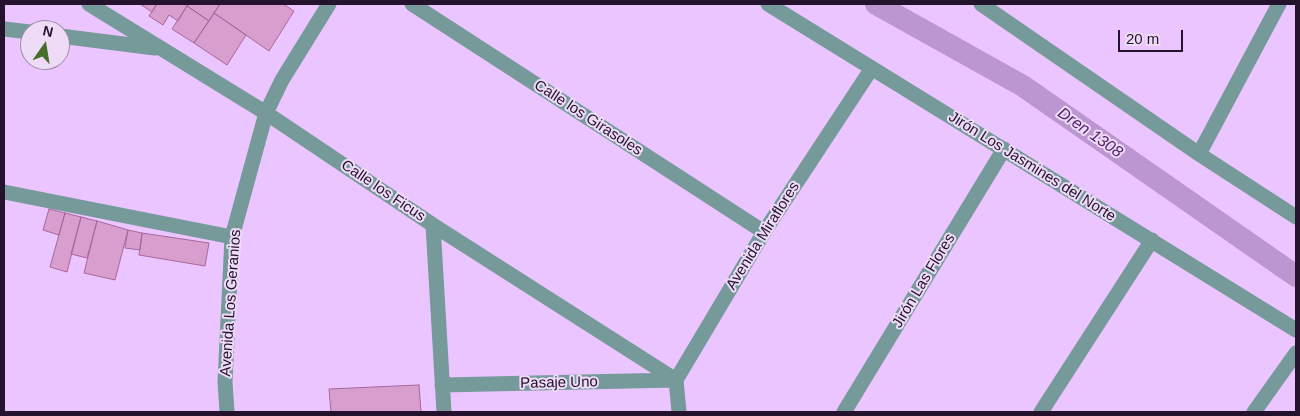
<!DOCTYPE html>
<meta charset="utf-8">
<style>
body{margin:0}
#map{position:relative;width:1300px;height:416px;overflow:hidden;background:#ebc5ff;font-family:Helvetica,sans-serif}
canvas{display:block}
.frame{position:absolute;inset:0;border:5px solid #25132d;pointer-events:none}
.north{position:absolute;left:20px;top:20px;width:50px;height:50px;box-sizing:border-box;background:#eedbf8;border:1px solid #9e8ba7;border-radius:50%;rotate:13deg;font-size:14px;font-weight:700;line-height:20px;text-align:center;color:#25132d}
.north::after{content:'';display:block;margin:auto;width:18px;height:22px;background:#476e29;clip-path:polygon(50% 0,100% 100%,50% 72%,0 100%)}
.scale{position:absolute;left:1118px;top:30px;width:65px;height:22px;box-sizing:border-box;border:2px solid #25132d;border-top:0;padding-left:6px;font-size:15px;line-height:18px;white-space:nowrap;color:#25132d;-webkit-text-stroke:4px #eedbf8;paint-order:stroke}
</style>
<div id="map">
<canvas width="1300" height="416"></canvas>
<div class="frame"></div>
<div class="north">N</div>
<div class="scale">20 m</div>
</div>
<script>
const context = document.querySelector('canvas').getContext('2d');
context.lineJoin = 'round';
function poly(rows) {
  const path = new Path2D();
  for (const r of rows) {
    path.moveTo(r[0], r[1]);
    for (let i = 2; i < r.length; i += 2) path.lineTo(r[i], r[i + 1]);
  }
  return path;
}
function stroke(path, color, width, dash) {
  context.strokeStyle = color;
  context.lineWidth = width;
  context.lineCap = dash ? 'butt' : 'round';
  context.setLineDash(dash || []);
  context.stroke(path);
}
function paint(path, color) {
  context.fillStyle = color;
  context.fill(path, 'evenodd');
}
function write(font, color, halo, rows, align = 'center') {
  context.font = font + ' Helvetica,sans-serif';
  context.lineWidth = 4;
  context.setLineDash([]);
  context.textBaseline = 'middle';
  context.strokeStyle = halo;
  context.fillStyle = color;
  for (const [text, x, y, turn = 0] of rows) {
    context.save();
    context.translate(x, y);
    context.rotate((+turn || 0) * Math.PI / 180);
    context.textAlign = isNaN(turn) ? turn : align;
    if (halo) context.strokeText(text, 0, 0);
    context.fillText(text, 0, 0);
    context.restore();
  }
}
stroke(poly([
 [876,4,1023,86,1296,276]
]), '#bc96d0', 22);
const building = poly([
 [140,4,157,4,152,12,140,4],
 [157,4,188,4,178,21,169,15,163,25,149,16,157,4],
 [188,4,220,4,209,21,187,6,188,4],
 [220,4,283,4,294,11,269,51,214,13,220,4],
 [187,6,209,21,194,43,172,29,187,6],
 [214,13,246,35,227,65,194,43,214,13],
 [49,209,65,213,59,235,43,230,49,209],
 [65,213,81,217,67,272,50,267,65,213],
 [81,217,97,221,87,258,71,254,81,217],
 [97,221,128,230,115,280,84,273,97,221],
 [128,230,142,233,140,250,125,248,128,230],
 [142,233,209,243,205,266,139,255,142,233],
 [419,385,421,412,331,412,329,389,419,385]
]);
paint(building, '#d89ecd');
stroke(building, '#a8669c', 1);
stroke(poly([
 [89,4,266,113,433,225,676,380],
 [412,4,764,232],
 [768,4,1296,330],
 [981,4,1199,154,1296,217],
 [4,29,30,32],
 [60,36,155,48],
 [1199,154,1279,4],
 [4,192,232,237],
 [433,225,444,412],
 [442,385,676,380],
 [227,412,225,382,232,237,266,113,282,80,329,4],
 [679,412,676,380,764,232,872,68],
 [844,412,1004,149],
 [1041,412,1152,240],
 [1254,412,1296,353]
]), '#759a99', 15);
write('15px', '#25132d', '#eedbf8', [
 ["Calle los Girasoles",588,118,33],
 ["Jirón Los Jasmines del Norte",1032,167,32],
 ["Calle los Ficus",383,191,34],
 ["Avenida Miraflores",763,236,-58],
 ["Jirón Las Flores",924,281,-59],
 ["Avenida Los Geranios",231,303,-86],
 ["Pasaje Uno",559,383,-1]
]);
write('italic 16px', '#512166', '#eedbf8', [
 ["Dren 1308",1090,133,35]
]);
</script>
